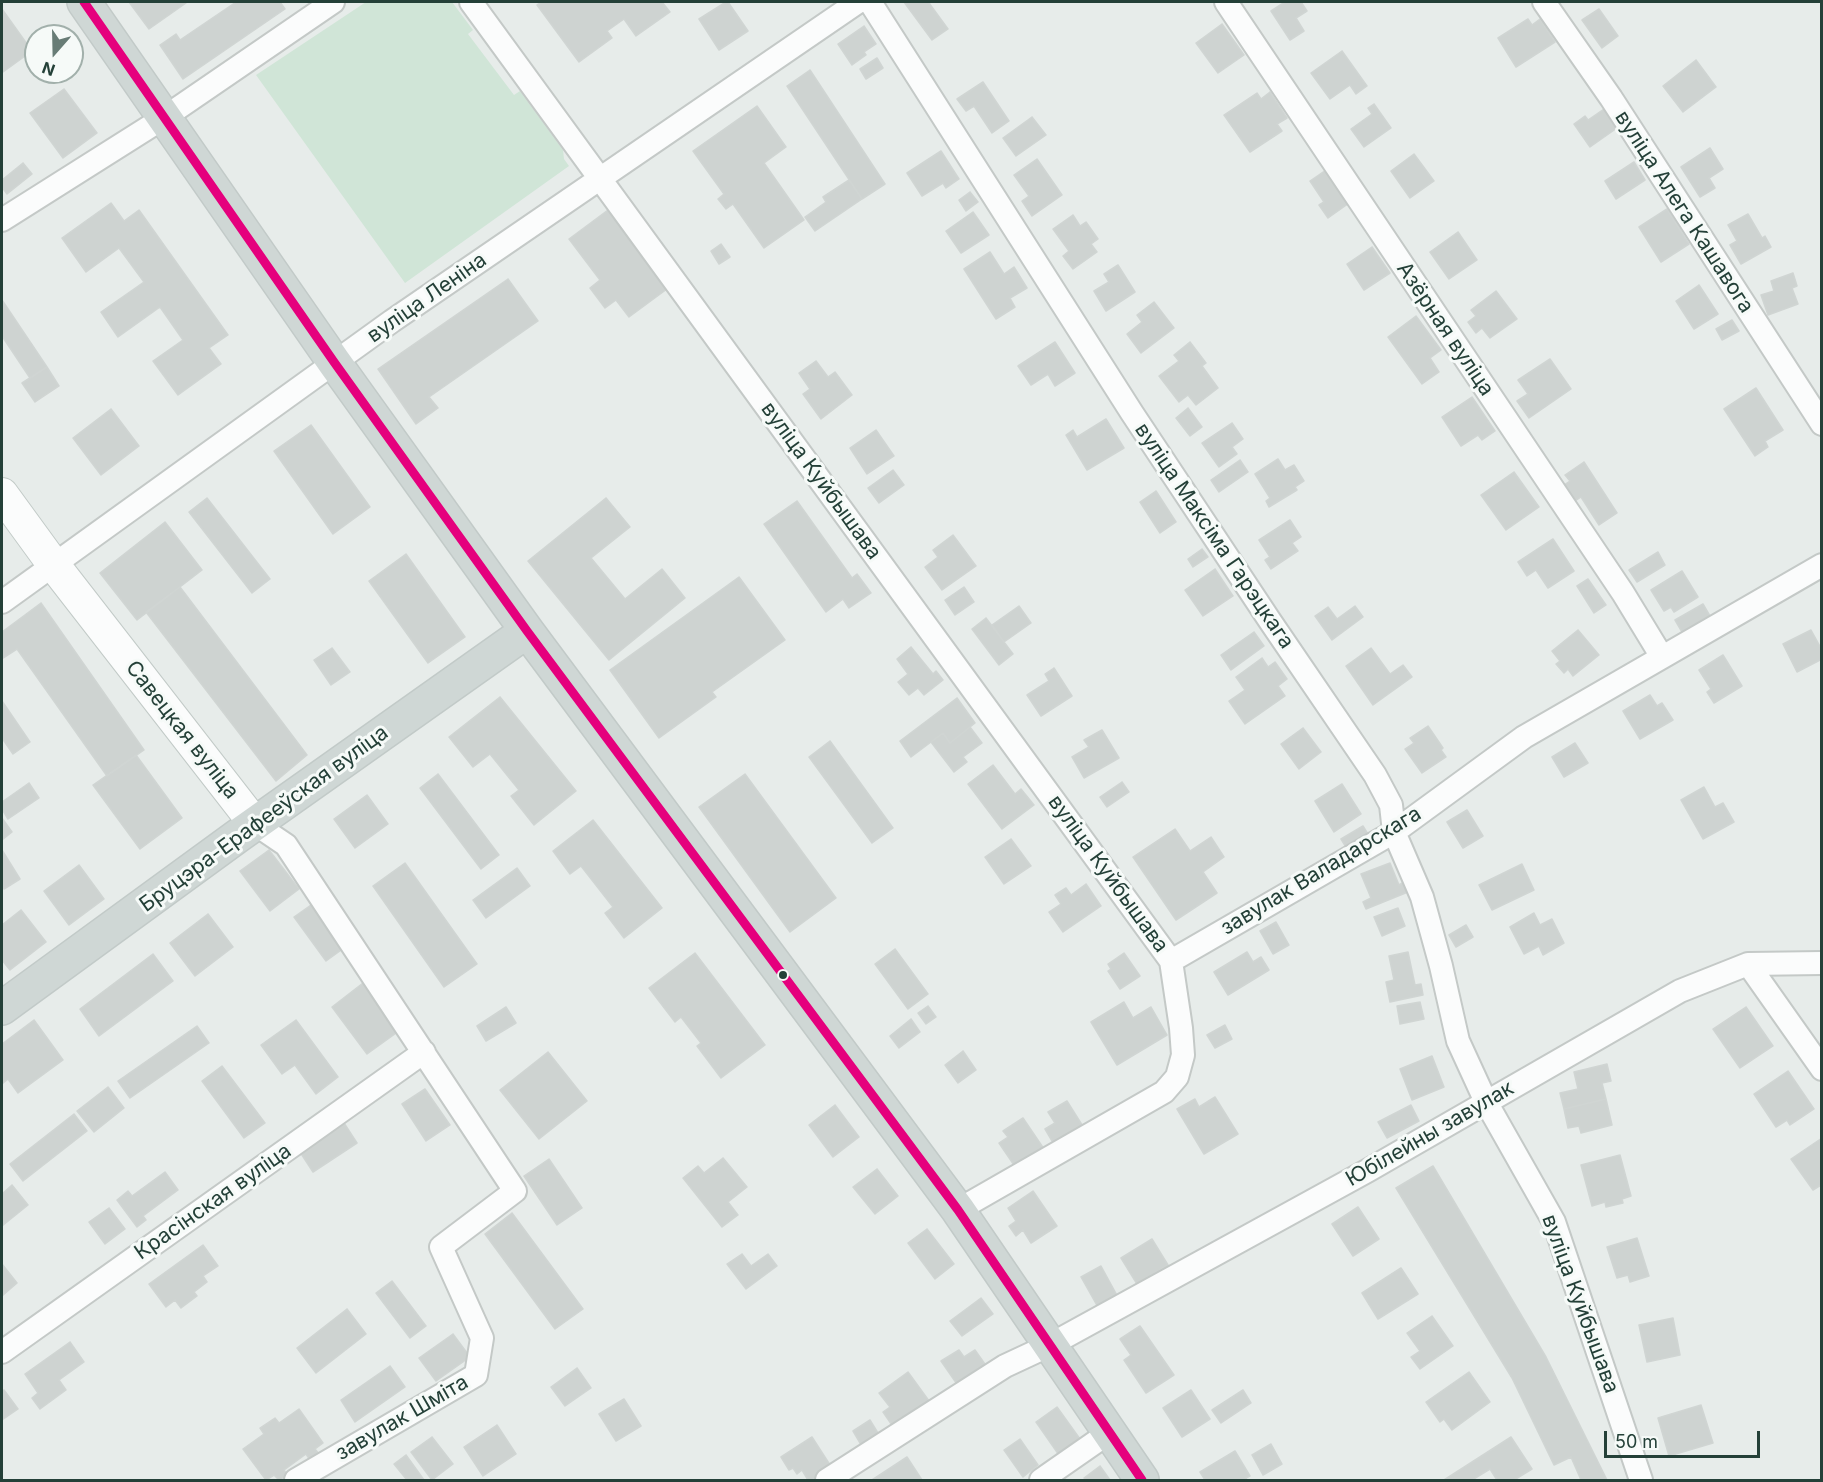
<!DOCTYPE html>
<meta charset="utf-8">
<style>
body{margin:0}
#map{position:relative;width:1823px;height:1482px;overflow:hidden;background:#e7ecea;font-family:Inter,sans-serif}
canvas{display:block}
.frame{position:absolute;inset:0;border:3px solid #244038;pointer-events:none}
.north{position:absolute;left:24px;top:24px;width:60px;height:60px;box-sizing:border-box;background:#f6faf8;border:2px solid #a2b0ab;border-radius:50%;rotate:200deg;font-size:16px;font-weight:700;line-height:24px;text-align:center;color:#244038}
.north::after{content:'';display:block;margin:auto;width:21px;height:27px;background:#687c76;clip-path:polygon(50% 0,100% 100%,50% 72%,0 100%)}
.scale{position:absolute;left:1604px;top:1431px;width:156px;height:27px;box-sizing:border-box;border:3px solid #244038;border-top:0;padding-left:8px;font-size:18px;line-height:21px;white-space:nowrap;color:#244038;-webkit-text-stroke:4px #f6faf8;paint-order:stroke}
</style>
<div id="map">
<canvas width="1823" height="1482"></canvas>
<div class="frame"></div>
<div class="north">N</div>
<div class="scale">50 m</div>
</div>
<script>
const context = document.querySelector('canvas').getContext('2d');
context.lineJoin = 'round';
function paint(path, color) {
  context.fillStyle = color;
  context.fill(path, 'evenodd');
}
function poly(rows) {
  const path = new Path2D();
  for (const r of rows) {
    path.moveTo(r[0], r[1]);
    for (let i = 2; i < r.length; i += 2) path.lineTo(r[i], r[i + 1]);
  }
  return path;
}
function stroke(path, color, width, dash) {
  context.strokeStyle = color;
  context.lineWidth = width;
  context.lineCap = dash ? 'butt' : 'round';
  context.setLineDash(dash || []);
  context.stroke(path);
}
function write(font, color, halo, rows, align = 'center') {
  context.font = font + ' Inter,sans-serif';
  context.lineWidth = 6;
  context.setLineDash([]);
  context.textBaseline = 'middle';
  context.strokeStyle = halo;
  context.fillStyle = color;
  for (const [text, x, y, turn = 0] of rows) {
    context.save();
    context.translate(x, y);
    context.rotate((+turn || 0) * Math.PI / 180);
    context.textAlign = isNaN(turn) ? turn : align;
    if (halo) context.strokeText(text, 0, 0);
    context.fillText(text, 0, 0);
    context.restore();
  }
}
paint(poly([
 [366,2,452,2,473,30,468,34,514,95,520,91,563,150,564,159,569,166,405,283,256,75]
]), '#d0e5d7');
const building = poly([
 [129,2,185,2,186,3,149,29,129,2],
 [236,2,280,2,285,9,183,79,160,45,176,34,180,40,236,2],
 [542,2,662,2,670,12,636,36,624,19,607,31,612,38,579,62,537,5,542,2],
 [726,2,728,2,748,31,719,50,699,19,726,2],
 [904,2,931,2,929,3,948,29,932,40,904,2],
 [1285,2,1301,2,1307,11,1296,18,1304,31,1290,40,1271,11,1285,2],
 [2,9,32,51,3,72,2,70,2,9],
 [1599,9,1618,36,1602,48,1582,20,1599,9],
 [1528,19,1532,25,1540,19,1555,42,1516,67,1498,38,1528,19],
 [1222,24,1244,55,1218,73,1196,43,1222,24],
 [864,26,876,44,864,52,866,55,852,65,838,44,864,26],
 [72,49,80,62,72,67,72,49],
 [1342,51,1367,86,1356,94,1350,85,1330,99,1311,73,1342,51],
 [877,58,883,68,866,79,860,69,877,58],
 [1696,60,1716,87,1683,112,1663,86,1696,60],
 [810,70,885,184,862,199,787,86,810,70],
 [983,82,1009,121,992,133,974,106,966,111,957,99,983,82],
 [64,89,97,133,63,158,30,113,64,89],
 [1270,92,1287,118,1277,124,1282,131,1250,152,1224,115,1257,93,1261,99,1270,92],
 [1374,104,1391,128,1364,147,1351,129,1372,114,1368,108,1374,104],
 [757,106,786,147,764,163,804,220,764,248,733,204,726,209,718,199,724,194,693,151,757,106],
 [1604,109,1617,128,1590,147,1574,124,1585,116,1588,120,1604,109],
 [1032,117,1046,135,1016,156,1003,138,1032,117],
 [1710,148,1723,169,1709,178,1715,188,1700,197,1681,167,1710,148],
 [941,151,959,179,946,188,943,183,922,196,907,173,941,151],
 [1414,154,1434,181,1410,198,1391,171,1414,154],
 [1037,159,1062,195,1032,216,1022,201,1029,196,1014,175,1037,159],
 [1634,162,1645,180,1616,199,1605,181,1634,162],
 [23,163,32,174,7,194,2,187,2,180,23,163],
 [1326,170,1352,201,1328,218,1319,205,1324,202,1310,181,1326,170],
 [849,180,862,199,815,231,805,217,826,202,823,197,849,180],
 [970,192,978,202,966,211,959,200,970,192],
 [111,203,124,221,139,210,228,335,209,348,221,364,178,395,153,361,183,340,160,307,118,337,101,312,144,282,119,248,86,272,62,238,111,203],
 [1667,209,1689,244,1661,262,1639,227,1667,209],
 [608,210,667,289,629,317,616,300,605,308,590,288,600,280,569,239,608,210],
 [973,212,989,235,961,253,946,231,973,212],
 [1748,214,1762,238,1765,236,1771,247,1741,264,1730,245,1737,241,1728,225,1748,214],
 [1073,215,1080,226,1086,222,1098,239,1091,244,1097,252,1073,269,1063,256,1069,251,1053,229,1073,215],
 [1458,232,1477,260,1449,279,1430,252,1458,232],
 [721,244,730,257,719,264,711,251,721,244],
 [1372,247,1390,273,1364,290,1347,264,1372,247],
 [990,252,1004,274,1014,267,1027,288,1010,298,1015,307,996,319,964,269,990,252],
 [1118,265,1135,292,1106,311,1094,291,1109,282,1104,274,1118,265],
 [1793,273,1797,286,1792,288,1798,304,1768,315,1761,295,1774,291,1771,281,1793,273],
 [508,279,538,321,429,397,438,408,416,424,378,369,508,279],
 [1699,285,1718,314,1694,329,1676,301,1699,285],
 [1496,291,1517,319,1490,338,1482,328,1476,333,1468,322,1476,316,1471,310,1496,291],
 [2,300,47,367,30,378,2,336,2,300],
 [1154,302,1174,328,1141,353,1127,334,1142,322,1137,315,1154,302],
 [1416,316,1441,350,1430,358,1439,372,1422,384,1388,337,1416,316],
 [1732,320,1739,331,1722,340,1716,329,1732,320],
 [1055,342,1075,373,1055,386,1048,374,1031,385,1018,366,1055,342],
 [1190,342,1206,363,1202,366,1218,388,1196,405,1188,395,1179,402,1159,376,1179,361,1174,355,1190,342],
 [1550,359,1571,389,1529,418,1517,401,1528,394,1518,380,1550,359],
 [816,361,828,377,835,372,852,395,821,419,803,394,810,389,799,373,816,361],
 [47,367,59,386,35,402,22,383,47,367],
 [1756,388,1783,430,1765,441,1768,447,1755,456,1724,409,1756,388],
 [1472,397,1495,431,1482,440,1478,435,1461,446,1442,417,1472,397],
 [1188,408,1202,427,1190,436,1176,418,1188,408],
 [111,409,139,446,101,475,73,438,111,409],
 [1106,419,1124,448,1087,470,1066,435,1073,430,1077,437,1106,419],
 [1232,423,1243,439,1232,447,1237,454,1219,467,1202,443,1232,423],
 [311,425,370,507,333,534,274,451,311,425],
 [876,430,894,456,867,474,850,448,876,430],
 [1278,459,1285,470,1294,465,1304,481,1295,487,1297,490,1269,507,1266,501,1270,498,1255,474,1278,459],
 [1240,460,1248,472,1219,492,1211,480,1240,460],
 [1584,462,1617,513,1599,525,1581,497,1575,501,1564,485,1570,481,1565,475,1584,462],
 [893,470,904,485,879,503,868,488,893,470],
 [1514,472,1539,507,1506,530,1481,495,1514,472],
 [1156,491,1176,522,1160,533,1140,502,1156,491],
 [207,498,270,579,252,593,189,512,207,498],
 [606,498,630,527,591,558,625,599,662,569,685,598,609,660,528,561,606,498],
 [797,501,852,578,857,574,871,593,849,608,843,599,826,612,764,524,797,501],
 [1290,520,1301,537,1292,543,1298,551,1271,569,1265,560,1270,557,1259,540,1290,520],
 [165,522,202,570,137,620,100,573,165,522],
 [953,535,976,566,942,590,925,567,938,557,933,550,953,535],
 [1553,539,1574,571,1548,588,1536,570,1527,576,1518,562,1553,539],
 [1202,549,1208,557,1193,567,1188,559,1202,549],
 [1658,552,1665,565,1637,582,1629,570,1658,552],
 [406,554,465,637,428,663,369,581,406,554],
 [1215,569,1233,596,1203,616,1185,590,1215,569],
 [1682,571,1698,597,1674,612,1671,607,1664,611,1651,590,1682,571],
 [739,577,785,640,712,692,716,697,659,738,610,670,739,577],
 [1588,579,1606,605,1594,613,1577,586,1588,579],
 [180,587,307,755,276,781,146,612,180,587],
 [964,587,974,602,955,615,945,600,964,587],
 [41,603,144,750,107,776,17,649,3,658,2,656,2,632,41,603],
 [1703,604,1710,616,1682,632,1675,620,1703,604],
 [1019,606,1031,623,1004,642,992,625,1019,606],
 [1355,606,1363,617,1332,640,1315,616,1328,607,1337,619,1355,606],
 [986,618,1013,654,999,665,972,629,986,618],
 [1578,630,1599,655,1573,676,1568,669,1564,673,1556,664,1560,661,1552,651,1578,630],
 [1811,630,1822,650,1822,659,1797,672,1783,644,1811,630],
 [1254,632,1264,646,1231,670,1221,655,1254,632],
 [911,647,933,674,936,671,943,680,924,695,918,688,909,695,898,682,908,674,897,659,911,647],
 [332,648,350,672,331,685,314,660,332,648],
 [1371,648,1390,674,1403,665,1412,677,1373,705,1346,666,1371,648],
 [1723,655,1742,686,1714,703,1707,692,1711,689,1699,670,1723,655],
 [1262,658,1268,667,1275,662,1287,679,1278,686,1285,696,1245,724,1229,701,1245,690,1236,677,1262,658],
 [1054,668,1072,696,1041,716,1027,695,1049,681,1045,674,1054,668],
 [1650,695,1657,706,1662,703,1673,720,1640,739,1623,711,1650,695],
 [500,697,576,791,534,825,511,796,519,790,490,754,473,767,449,737,500,697],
 [957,698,975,723,950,743,943,733,911,757,900,741,957,698],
 [2,701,30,742,13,754,2,738,2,701],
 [1428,726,1443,748,1441,750,1446,757,1422,773,1405,749,1414,743,1410,738,1428,726],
 [970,727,982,743,963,757,967,762,954,772,931,742,943,733,950,743,970,727],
 [1303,728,1321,752,1299,769,1281,744,1303,728],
 [1102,730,1119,758,1084,778,1072,757,1089,747,1084,740,1102,730],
 [830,741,893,828,872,843,809,757,830,741],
 [1575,743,1588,763,1564,777,1552,757,1575,743],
 [136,755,182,818,140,849,93,785,136,755],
 [993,765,1015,794,1021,789,1034,805,1002,829,968,784,993,765],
 [438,774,499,855,481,869,420,788,438,774],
 [745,774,836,898,790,932,699,807,745,774],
 [1122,782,1129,792,1107,807,1100,797,1122,782],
 [29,783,39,798,8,819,2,809,2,802,29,783],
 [1342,784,1361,814,1334,832,1315,801,1342,784],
 [1704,787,1715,807,1723,803,1734,822,1703,839,1681,800,1704,787],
 [367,795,388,824,355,848,334,819,367,795],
 [1467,810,1483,836,1463,848,1447,822,1467,810],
 [2,818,12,832,2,840,2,818],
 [593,820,662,908,624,938,605,913,613,907,581,866,570,874,553,851,593,820],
 [1363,826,1371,839,1349,852,1341,839,1363,826],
 [1175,829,1190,851,1211,837,1224,857,1203,872,1217,893,1176,920,1133,857,1175,829],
 [1011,839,1031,866,1004,884,985,857,1011,839],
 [2,850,20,879,4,889,2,884,2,850],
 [269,850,299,889,270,911,240,871,269,850],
 [405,863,477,964,444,987,373,886,405,863],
 [1390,863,1399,885,1404,882,1408,892,1366,909,1363,902,1371,898,1361,874,1390,863],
 [1522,864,1534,890,1492,910,1479,885,1522,864],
 [79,865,104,899,69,925,44,891,79,865],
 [517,868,530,886,486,918,473,900,517,868],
 [1086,884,1101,906,1063,932,1049,912,1061,904,1055,895,1066,888,1071,895,1086,884],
 [311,905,344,948,326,961,294,917,311,905],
 [1398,908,1405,926,1382,936,1374,917,1398,908],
 [21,910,46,942,10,970,2,960,2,925,21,910],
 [1534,913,1540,925,1552,919,1564,943,1543,955,1539,946,1524,954,1510,927,1534,913],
 [208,914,233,947,195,976,170,943,208,914],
 [1276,922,1289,945,1273,954,1260,931,1276,922],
 [1466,925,1473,937,1456,947,1449,935,1466,925],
 [895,949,928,994,908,1009,875,964,895,949],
 [1247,952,1253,962,1261,957,1269,970,1228,995,1214,972,1247,952],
 [1408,952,1415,985,1421,984,1423,995,1390,1002,1386,982,1394,980,1389,956,1408,952],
 [695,953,765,1045,721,1078,697,1046,701,1043,681,1017,675,1022,649,988,695,953],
 [1124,953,1140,976,1120,989,1108,971,1111,969,1108,964,1124,953],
 [153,954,173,981,99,1036,80,1009,153,954],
 [363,983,399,1031,367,1054,332,1007,363,983],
 [1124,1002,1133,1018,1151,1007,1167,1035,1117,1065,1091,1022,1124,1002],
 [1420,1002,1424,1019,1400,1024,1397,1006,1420,1002],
 [928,1006,936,1017,926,1024,918,1013,928,1006],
 [506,1007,516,1023,486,1041,477,1026,506,1007],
 [1746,1007,1773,1046,1740,1068,1713,1029,1746,1007],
 [911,1019,920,1032,899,1048,890,1036,911,1019],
 [34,1020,63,1060,18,1093,8,1079,2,1084,2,1044,34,1020],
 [296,1020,338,1077,316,1094,295,1065,282,1074,261,1045,296,1020],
 [1225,1025,1232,1039,1215,1048,1207,1035,1225,1025],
 [197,1026,209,1043,130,1098,118,1081,197,1026],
 [963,1051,976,1070,958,1083,945,1065,963,1051],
 [548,1052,587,1101,539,1139,500,1090,548,1052],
 [1432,1056,1444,1087,1412,1100,1400,1069,1432,1056],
 [1607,1064,1611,1081,1602,1083,1606,1099,1564,1109,1560,1093,1578,1089,1574,1072,1607,1064],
 [222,1066,265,1123,244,1138,202,1081,222,1066],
 [1788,1071,1814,1109,1790,1125,1787,1120,1776,1127,1754,1094,1788,1071],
 [108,1087,124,1108,94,1132,77,1111,108,1087],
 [425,1089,450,1125,426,1141,402,1104,425,1089],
 [1215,1097,1238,1134,1204,1154,1177,1109,1195,1099,1199,1107,1215,1097],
 [1606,1099,1612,1125,1581,1133,1579,1126,1568,1128,1564,1109,1606,1099],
 [1067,1101,1084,1128,1055,1146,1045,1129,1055,1123,1048,1112,1067,1101],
 [835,1105,859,1137,833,1157,809,1125,835,1105],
 [1411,1105,1419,1121,1387,1138,1378,1122,1411,1105],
 [74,1114,87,1131,23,1181,10,1164,74,1114],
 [1023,1118,1044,1149,1016,1168,999,1143,1008,1137,1003,1131,1023,1118],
 [344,1123,357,1143,313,1172,300,1152,344,1123],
 [1822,1138,1822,1186,1821,1185,1813,1190,1791,1159,1822,1138],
 [1620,1155,1631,1196,1622,1199,1623,1203,1606,1207,1605,1202,1592,1206,1581,1165,1620,1155],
 [723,1158,747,1187,728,1202,738,1215,722,1227,683,1178,698,1166,704,1173,723,1158],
 [549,1159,582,1208,557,1225,524,1176,549,1159],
 [1433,1166,1546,1357,1607,1480,1581,1480,1571,1457,1554,1465,1512,1378,1396,1188,1433,1166],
 [877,1169,898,1196,875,1214,853,1187,877,1169],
 [165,1172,178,1190,143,1216,146,1220,137,1227,117,1200,128,1191,132,1196,165,1172],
 [12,1185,28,1205,2,1226,2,1194,12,1185],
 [1033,1191,1057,1226,1031,1243,1023,1230,1016,1236,1009,1226,1016,1221,1008,1208,1033,1191],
 [1358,1207,1379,1239,1353,1256,1332,1224,1358,1207],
 [109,1208,125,1229,105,1244,89,1222,109,1208],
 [512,1213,583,1309,555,1329,485,1234,512,1213],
 [927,1229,954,1264,935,1279,908,1243,927,1229],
 [1637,1238,1649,1276,1630,1282,1628,1275,1617,1278,1607,1247,1637,1238],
 [1152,1239,1168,1265,1137,1284,1121,1258,1152,1239],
 [203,1245,218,1266,203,1276,207,1282,194,1292,197,1296,181,1308,175,1300,166,1307,149,1284,203,1245],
 [742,1254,751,1266,768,1254,777,1266,746,1289,727,1264,742,1254],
 [2,1264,17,1283,2,1296,2,1264],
 [1101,1266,1119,1299,1099,1309,1081,1277,1101,1266],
 [1401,1268,1418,1294,1378,1319,1362,1293,1401,1268],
 [392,1281,426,1326,410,1338,376,1293,392,1281],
 [981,1298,993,1314,962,1336,950,1321,981,1298],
 [347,1309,366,1334,316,1373,297,1348,347,1309],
 [1432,1316,1453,1346,1420,1369,1411,1357,1420,1351,1407,1333,1432,1316],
 [1673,1318,1680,1355,1647,1362,1639,1325,1673,1318],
 [1140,1326,1174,1375,1146,1393,1124,1360,1131,1355,1120,1339,1140,1326],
 [453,1334,470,1357,436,1381,419,1358,453,1334],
 [70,1342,84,1362,59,1380,66,1390,40,1409,32,1398,38,1393,25,1374,70,1342],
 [959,1350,964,1357,975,1350,987,1367,959,1387,941,1361,959,1350],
 [390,1366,405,1387,355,1422,341,1400,390,1366],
 [577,1368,591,1388,565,1406,551,1387,577,1368],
 [908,1372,932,1405,896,1431,883,1412,890,1407,879,1393,908,1372],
 [1469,1372,1490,1402,1452,1430,1444,1419,1440,1422,1426,1402,1469,1372],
 [4,1390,18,1409,2,1420,2,1391,4,1390],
 [1191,1390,1210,1419,1182,1437,1163,1408,1191,1390],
 [1243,1390,1251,1403,1221,1423,1212,1410,1243,1390],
 [624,1399,641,1426,616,1441,599,1414,624,1399],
 [1701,1405,1713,1443,1669,1456,1658,1418,1701,1405],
 [1057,1407,1080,1439,1059,1455,1036,1422,1057,1407],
 [299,1409,323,1443,315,1449,319,1454,310,1460,306,1454,284,1470,287,1475,279,1480,274,1475,266,1480,243,1449,264,1434,260,1428,275,1418,279,1423,299,1409],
 [870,1420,881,1438,863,1448,853,1431,870,1420],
 [497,1425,516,1454,483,1476,464,1447,497,1425],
 [432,1437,453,1464,432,1480,411,1452,432,1437],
 [812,1437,832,1468,812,1480,808,1480,802,1470,797,1474,793,1468,789,1470,781,1457,812,1437],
 [1511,1437,1532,1469,1514,1480,1497,1480,1490,1469,1472,1480,1444,1480,1511,1437],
 [1020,1439,1038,1465,1023,1477,1004,1450,1020,1439],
 [1271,1444,1282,1464,1263,1475,1252,1455,1271,1444],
 [1235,1451,1250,1476,1246,1478,1247,1480,1205,1480,1200,1472,1235,1451],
 [406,1455,424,1480,407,1480,394,1464,406,1455],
 [907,1457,922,1480,872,1480,907,1457],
 [1100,1466,1110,1480,1086,1480,1084,1478,1100,1466]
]);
paint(building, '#ced3d1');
stroke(building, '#d0d5d3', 1.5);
const street = poly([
 [471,2,1171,961],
 [870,2,1132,413,1270,621,1375,775,1391,805,1394,832,1422,897,1441,966,1458,1041,1486,1102,1554,1222,1641,1480],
 [1226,2,1623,593,1662,657],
 [1544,2,1611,98,1822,424],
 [2,220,165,117,333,2],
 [2,602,392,321,858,2],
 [255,824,286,845,515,1191,441,1247,482,1338,476,1375,296,1480],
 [1748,964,1822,1069],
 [958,1210,1164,1092,1177,1077,1183,1055,1181,1028,1171,961,1394,832,1524,737,1822,565],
 [2,1352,424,1052],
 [827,1480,1005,1366,1050,1345,1367,1171,1680,991,1748,964,1822,963],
 [1041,1480,1110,1432]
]);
const secondary = poly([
 [2,494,53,564,255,824]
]);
const primary = poly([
 [84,2,334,362,527,631,958,1210,1142,1480],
 [2,1008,239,835,527,631]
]);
stroke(street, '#c4c9c7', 26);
stroke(secondary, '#c2cac7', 34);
stroke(primary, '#c2cac8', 36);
stroke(street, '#fbfcfc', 22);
stroke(secondary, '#fbfcfc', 32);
stroke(primary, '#cfd7d5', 33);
stroke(poly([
 [84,2,334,362,527,631,958,1210,1142,1480]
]), '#e5007d', 9);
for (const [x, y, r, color] of [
 [783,975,5,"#244038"]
]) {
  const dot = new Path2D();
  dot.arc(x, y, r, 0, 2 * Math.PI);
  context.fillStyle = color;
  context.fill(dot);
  stroke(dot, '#f6faf8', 2);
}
write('21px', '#244038', '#f6faf8', [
 ["вуліца Алега Кашавога",1684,212,57],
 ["вуліца Леніна",427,298,-35],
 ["Азёрная вуліца",1445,329,56],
 ["вуліца Куйбышава",821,481,54],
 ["вуліца Максіма Гарэцкага",1214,536,56],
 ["Савецкая вуліца",182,730,52],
 ["Бруцэра-Ерафееўская вуліца",264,819,-36],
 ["завулак Валадарскага",1321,871,-31],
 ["вуліца Куйбышава",1108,874,54],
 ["Юбілейны завулак",1430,1134,-30],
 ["Красінская вуліца",213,1202,-35],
 ["вуліца Куйбышава",1580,1304,70],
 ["завулак Шміта",402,1418,-30]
]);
</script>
